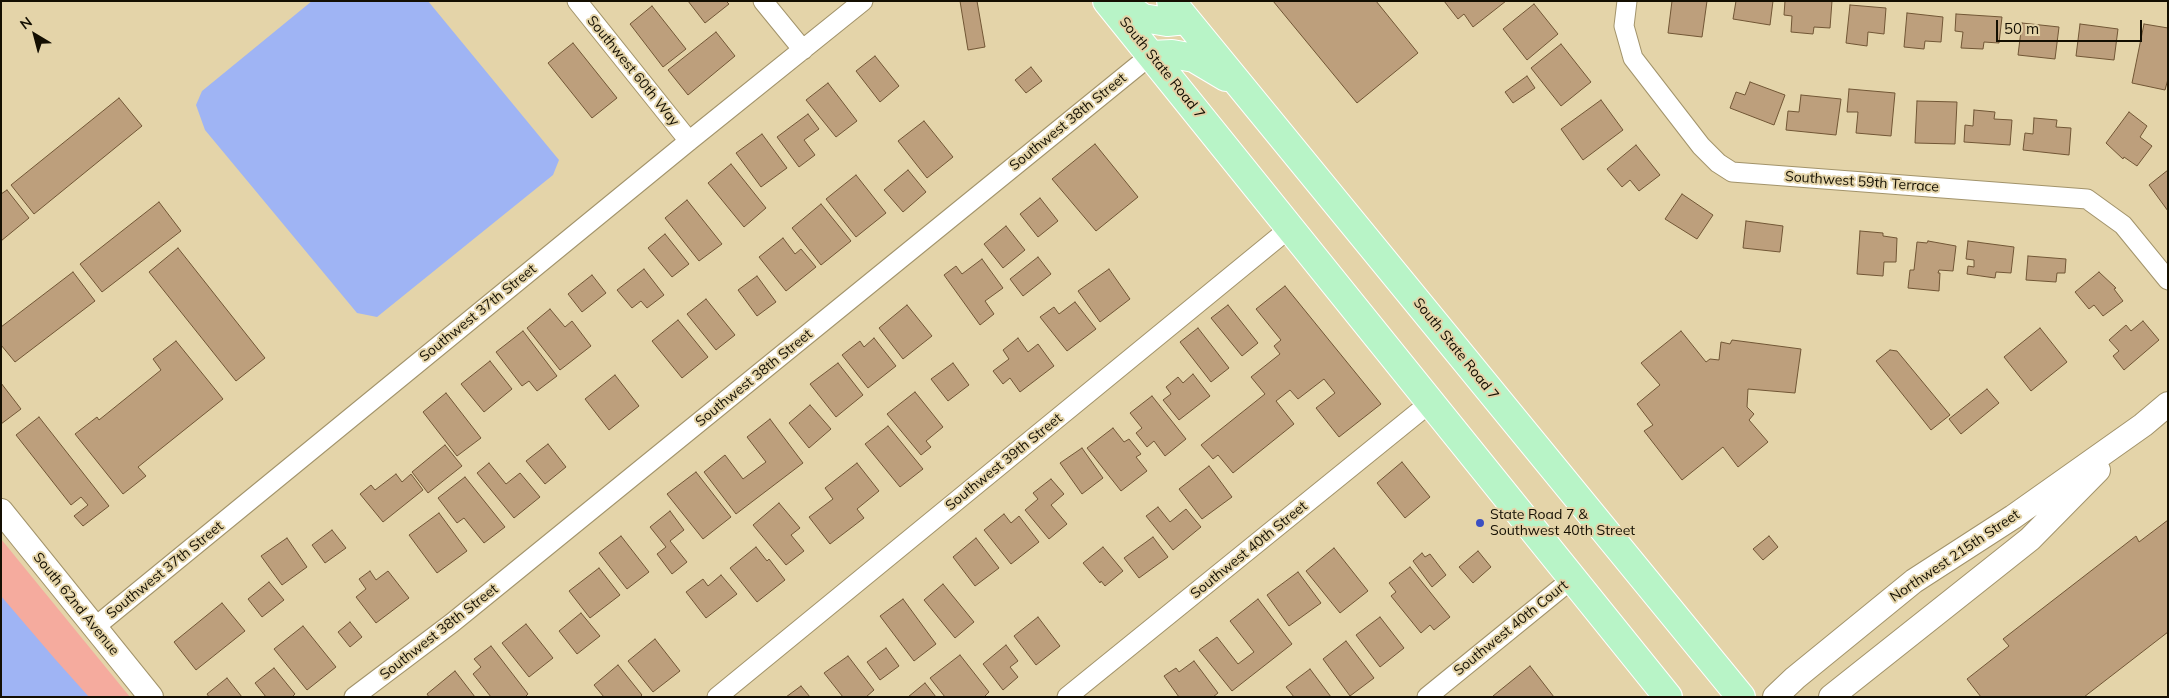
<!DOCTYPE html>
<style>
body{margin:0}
#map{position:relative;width:2169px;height:698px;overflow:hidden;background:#e4d4a9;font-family:Mulish,sans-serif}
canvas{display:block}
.frame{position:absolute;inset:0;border:2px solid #140f02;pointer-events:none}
.north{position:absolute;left:10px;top:10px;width:50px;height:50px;-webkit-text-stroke:4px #e4d4a9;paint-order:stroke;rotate:323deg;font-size:14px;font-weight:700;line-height:20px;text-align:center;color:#140f02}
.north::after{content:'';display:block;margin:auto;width:18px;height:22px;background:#140f02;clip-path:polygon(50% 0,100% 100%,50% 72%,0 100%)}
.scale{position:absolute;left:1996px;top:20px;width:146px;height:22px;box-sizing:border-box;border:2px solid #140f02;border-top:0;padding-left:6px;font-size:15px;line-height:18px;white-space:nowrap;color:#140f02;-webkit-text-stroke:4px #e4d4a9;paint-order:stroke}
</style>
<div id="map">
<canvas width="2169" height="698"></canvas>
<div class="frame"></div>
<div class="north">N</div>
<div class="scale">50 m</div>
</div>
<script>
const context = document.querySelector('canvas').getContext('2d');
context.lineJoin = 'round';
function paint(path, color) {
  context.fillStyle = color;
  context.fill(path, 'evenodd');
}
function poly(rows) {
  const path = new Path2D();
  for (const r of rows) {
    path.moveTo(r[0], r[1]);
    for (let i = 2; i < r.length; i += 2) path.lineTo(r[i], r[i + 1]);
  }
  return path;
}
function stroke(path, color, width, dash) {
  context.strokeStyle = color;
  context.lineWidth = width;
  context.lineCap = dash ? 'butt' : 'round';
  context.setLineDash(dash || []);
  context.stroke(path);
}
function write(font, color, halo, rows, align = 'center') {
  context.font = font + ' Mulish,sans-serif';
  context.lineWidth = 4;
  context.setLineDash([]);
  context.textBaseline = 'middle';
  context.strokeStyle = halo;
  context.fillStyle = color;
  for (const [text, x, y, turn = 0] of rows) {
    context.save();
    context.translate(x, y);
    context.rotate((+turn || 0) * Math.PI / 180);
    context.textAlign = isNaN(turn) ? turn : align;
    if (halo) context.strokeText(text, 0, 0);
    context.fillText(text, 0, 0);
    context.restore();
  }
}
paint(poly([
 [1,539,130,697,1,697]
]), '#f5ab9e');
paint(poly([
 [312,1,428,1,559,160,553,175,377,317,357,313,205,130,196,105,202,91],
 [1,596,55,659,89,697,1,697]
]), '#9fb4f4');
const building = poly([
 [688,1,726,1,729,4,705,23,688,1],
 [960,1,977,1,985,47,968,50,960,1],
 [1273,1,1376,1,1418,53,1357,103,1273,1],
 [1444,1,1506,1,1473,27,1464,14,1458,19,1444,1],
 [1672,1,1707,1,1702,37,1668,33,1672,1],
 [1736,1,1773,1,1770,25,1733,19,1736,1],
 [1785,1,1832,1,1830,28,1814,27,1813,34,1791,32,1792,16,1784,15,1785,1],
 [1534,4,1558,34,1527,60,1503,29,1534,4],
 [1850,5,1886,8,1884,34,1868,32,1867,46,1846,43,1850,5],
 [652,6,686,49,663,67,630,24,652,6],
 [1907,13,1943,17,1941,42,1925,41,1924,49,1904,47,1907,13],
 [1956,14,2002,17,1999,43,1984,42,1983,49,1961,48,1963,32,1955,31,1956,14],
 [2022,23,2059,27,2055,59,2018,55,2022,23],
 [2080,24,2118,29,2114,60,2076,56,2080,24],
 [2144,24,2168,28,2168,79,2165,90,2132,83,2144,24],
 [716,32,735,56,688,95,668,70,716,32],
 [573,43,617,98,592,118,548,63,573,43],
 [1561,44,1591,82,1561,106,1531,68,1561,44],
 [875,56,899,86,880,102,856,71,875,56],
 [1031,67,1042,81,1026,93,1015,80,1031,67],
 [1527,76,1535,88,1513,103,1505,92,1527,76],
 [1750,82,1785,95,1774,125,1730,108,1736,92,1745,95,1750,82],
 [828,83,857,121,836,137,806,100,828,83],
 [1849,89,1895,93,1891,136,1856,133,1858,112,1847,112,1849,89],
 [1801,95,1841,99,1836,135,1786,130,1788,111,1799,112,1801,95],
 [119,98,142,126,34,214,11,185,119,98],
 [1601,100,1623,130,1583,160,1561,129,1601,100],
 [1917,101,1957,102,1955,144,1915,143,1917,101],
 [1974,110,1995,112,1994,119,2012,120,2010,145,1964,142,1965,125,1973,126,1974,110],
 [2129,112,2147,126,2140,137,2152,146,2137,166,2124,157,2123,159,2106,143,2129,112],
 [808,114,819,129,804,140,815,155,799,167,777,137,808,114],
 [2034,118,2057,120,2056,127,2071,128,2069,155,2023,150,2025,133,2033,134,2034,118],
 [924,121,953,157,927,178,898,141,924,121],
 [762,134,787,168,761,187,736,153,762,134],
 [1095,144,1138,197,1096,231,1052,179,1095,144],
 [1636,145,1660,175,1639,191,1630,180,1622,187,1607,169,1636,145],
 [731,164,766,208,744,227,708,183,731,164],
 [908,170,926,192,903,212,884,190,908,170],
 [2168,170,2168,211,2149,185,2168,170],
 [856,175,886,213,856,237,826,199,856,175],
 [7,190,29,218,1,241,1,194,7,190],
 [1682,194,1713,215,1697,239,1665,219,1682,194],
 [1040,198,1058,221,1038,237,1020,214,1040,198],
 [687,200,722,244,699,261,665,218,687,200],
 [159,202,181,231,102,292,80,264,159,202],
 [821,204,851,241,821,265,792,228,821,204],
 [1746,221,1783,226,1780,252,1743,248,1746,221],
 [1006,226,1025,250,1003,268,984,244,1006,226],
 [1860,231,1883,233,1883,236,1897,238,1896,262,1884,262,1883,276,1857,274,1860,231],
 [665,234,689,264,672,277,648,248,665,234],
 [783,238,795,254,801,249,816,267,786,291,759,257,783,238],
 [1928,241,1956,246,1953,271,1939,270,1938,273,1940,273,1939,291,1908,288,1910,270,1914,270,1917,242,1927,243,1928,241],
 [1968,241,2014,247,2011,273,1996,272,1995,278,1967,274,1968,266,1974,267,1974,260,1966,259,1968,241],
 [178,248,265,358,236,381,149,272,178,248],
 [2028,256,2066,259,2065,273,2057,273,2056,282,2026,280,2028,256],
 [1038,257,1051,274,1023,296,1010,279,1038,257],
 [982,259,1003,288,985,301,994,314,980,325,944,275,956,266,962,274,982,259],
 [644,269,664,295,647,308,641,301,632,308,617,290,644,269],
 [1109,269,1130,299,1100,322,1078,291,1109,269],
 [73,272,95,301,15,362,1,345,1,327,73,272],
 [2099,272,2116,288,2114,289,2123,301,2103,316,2094,305,2089,309,2075,292,2099,272],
 [592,275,606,293,582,312,568,294,592,275],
 [757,276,776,302,757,316,738,290,757,276],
 [1285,286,1381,404,1339,437,1316,408,1335,393,1324,379,1298,399,1290,390,1276,401,1294,424,1233,473,1218,455,1213,459,1201,445,1265,394,1251,377,1280,354,1274,346,1281,340,1256,309,1285,286],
 [706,299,735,335,716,350,687,314,706,299],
 [1075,302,1096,329,1067,351,1040,317,1054,307,1059,314,1075,302],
 [907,305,932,336,903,359,879,328,907,305],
 [1228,305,1258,343,1242,356,1211,318,1228,305],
 [550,309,565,327,572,321,591,346,560,370,527,328,550,309],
 [678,320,708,357,682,378,652,341,678,320],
 [2143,321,2159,340,2124,370,2113,356,2119,351,2109,340,2126,325,2131,331,2143,321],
 [1198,328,1229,368,1211,382,1180,342,1198,328],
 [2040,328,2067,362,2031,391,2004,357,2040,328],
 [523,331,557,376,537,391,529,381,522,386,496,352,523,331],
 [1681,331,1706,362,1710,359,1719,360,1721,342,1730,344,1732,340,1801,349,1795,393,1748,389,1747,407,1754,414,1749,420,1768,442,1738,467,1723,447,1682,480,1644,431,1653,425,1637,404,1660,385,1641,363,1681,331],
 [874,338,896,366,868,388,842,355,860,341,864,347,874,338],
 [1018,338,1028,352,1038,344,1054,366,1020,392,1010,378,1003,384,993,371,1009,359,1003,350,1018,338],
 [176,341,223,399,138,467,146,476,123,494,75,434,97,417,99,420,161,370,153,359,176,341],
 [1890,350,1897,351,1950,415,1931,430,1876,361,1890,350],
 [490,361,512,389,484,412,461,384,490,361],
 [838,363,863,395,836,417,810,384,838,363],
 [953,363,969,385,948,401,931,379,953,363],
 [1193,374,1210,396,1179,420,1163,400,1171,394,1166,387,1178,377,1183,383,1193,374],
 [615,375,639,406,609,430,585,399,615,375],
 [1,383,21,409,1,424,1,383],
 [1987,389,1999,403,1961,434,1949,419,1987,389],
 [915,392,943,427,926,441,931,447,921,455,887,414,915,392],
 [446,393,481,438,457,456,423,412,446,393],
 [1152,396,1186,439,1165,456,1154,441,1147,447,1136,433,1142,428,1130,413,1152,396],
 [810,405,831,429,809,448,789,423,810,405],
 [39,417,109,506,83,526,74,516,88,505,81,497,71,505,16,435,39,417],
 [770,419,803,463,736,514,704,472,725,455,743,479,766,462,747,437,770,419],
 [888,426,923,469,900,487,865,444,888,426],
 [1113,428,1124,442,1129,439,1141,454,1136,457,1147,471,1121,491,1087,448,1113,428],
 [548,444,566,467,545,484,526,461,548,444],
 [445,445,462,466,428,493,412,472,445,445],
 [1082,448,1103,478,1082,494,1060,463,1082,448],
 [1402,462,1430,497,1405,518,1377,483,1402,462],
 [489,463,506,484,520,473,540,497,514,518,477,473,489,463],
 [857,463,879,491,857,509,864,518,830,544,809,517,833,499,825,488,857,463],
 [1209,466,1232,497,1202,519,1179,489,1209,466],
 [696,472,731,517,703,539,667,494,696,472],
 [396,474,402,482,411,474,423,490,383,522,360,494,371,485,375,490,396,474],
 [465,477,505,527,484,543,464,518,457,523,438,498,465,477],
 [1051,479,1064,494,1051,505,1067,524,1049,539,1025,510,1038,499,1033,493,1051,479],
 [779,503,800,528,791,535,804,551,786,565,753,525,779,503],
 [1158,507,1170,522,1186,509,1201,527,1173,550,1146,516,1158,507],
 [670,511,684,530,670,541,687,562,672,574,657,554,666,547,650,527,670,511],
 [439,513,467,551,437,573,409,535,439,513],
 [1004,514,1011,523,1019,516,1039,542,1011,564,984,530,1004,514],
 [2168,520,2168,632,2084,697,1981,697,1967,679,2009,646,2003,639,2136,536,2139,542,2168,520],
 [332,530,346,548,325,563,312,545,332,530],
 [621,536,649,572,627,589,599,553,621,536],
 [1769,536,1778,547,1763,560,1753,549,1769,536],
 [1153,537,1168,557,1139,578,1124,558,1153,537],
 [287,538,307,567,282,585,261,556,287,538],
 [976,538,999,568,975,586,953,557,976,538],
 [756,547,767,561,769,559,785,580,757,602,730,568,756,547],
 [1103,547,1123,571,1105,586,1101,581,1100,583,1083,563,1103,547],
 [1334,548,1368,591,1340,613,1306,571,1334,548],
 [1478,551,1491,567,1473,583,1459,567,1478,551],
 [1422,553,1425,557,1430,554,1446,575,1432,587,1413,561,1422,553],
 [1410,567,1450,617,1434,630,1430,625,1421,633,1391,596,1396,592,1389,583,1410,567],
 [599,568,620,595,590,618,569,591,599,568],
 [370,571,376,580,388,571,409,598,376,623,356,597,366,589,359,579,370,571],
 [1298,572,1321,603,1289,626,1267,595,1298,572],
 [721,575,737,594,706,618,686,592,703,579,708,586,721,575],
 [269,582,284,600,262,617,248,599,269,582],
 [943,584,974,622,955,638,924,600,943,584],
 [903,599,936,644,914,661,880,616,903,599],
 [1258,599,1292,644,1232,691,1199,650,1217,637,1238,664,1254,652,1230,621,1258,599],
 [222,603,245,631,196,670,174,642,222,603],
 [581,613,600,636,577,654,559,631,581,613],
 [1038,617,1060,646,1036,665,1014,636,1038,617],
 [1380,617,1404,648,1380,667,1356,635,1380,617],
 [350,622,362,637,350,647,338,632,350,622],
 [526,624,553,658,529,677,502,643,526,624],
 [303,626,336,667,307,690,274,649,303,626],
 [655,639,680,671,653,692,628,661,655,639],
 [1346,641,1374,678,1350,696,1323,659,1346,641],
 [1006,645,1018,661,1010,667,1018,677,1003,690,983,664,1006,645],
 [491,646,528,694,525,697,491,697,473,674,481,667,474,659,491,646],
 [886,648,899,666,880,680,867,662,886,648],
 [960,655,989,692,984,697,945,697,930,678,960,655],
 [848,656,874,690,866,697,843,697,824,673,848,656],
 [1194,661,1218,693,1213,697,1179,697,1164,676,1176,668,1179,672,1194,661],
 [618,665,642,695,640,697,604,697,594,685,618,665],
 [1530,666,1554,697,1493,697,1493,696,1530,666],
 [274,668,295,694,292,697,266,697,255,683,274,668],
 [1310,669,1331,697,1294,697,1286,687,1310,669],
 [455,671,475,697,429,697,427,694,455,671],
 [227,678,242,697,209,697,207,694,227,678],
 [925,683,936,697,908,697,925,683],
 [801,686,810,697,786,697,801,686]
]);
paint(building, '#bd9f7c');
stroke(building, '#715635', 1);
const minor = poly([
 [577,1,689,141],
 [763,1,803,50],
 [1627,1,1624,26,1633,58,1701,146,1718,163,1732,172,2087,199,2123,225,2168,280],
 [95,627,689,141,863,1],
 [354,697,452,623,1151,55],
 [717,697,1291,227],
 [1067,697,1431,402],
 [1427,697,1572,579]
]);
const tertiary = poly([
 [1,511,151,697],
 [1775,697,1795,678,1914,581,2013,517,2143,425,2168,404],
 [1831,697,2030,539,2098,470]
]);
const primary = poly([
 [1107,1,1668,697],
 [1118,1,1143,18,1167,22,1186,20],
 [1171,1,1741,697],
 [1151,55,1172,54,1194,58,1226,77]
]);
stroke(minor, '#a2936a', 21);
stroke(tertiary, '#a2936a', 26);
stroke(primary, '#fff', 30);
stroke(minor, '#fff', 19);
stroke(tertiary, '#fff', 24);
stroke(primary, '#b8f4c7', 28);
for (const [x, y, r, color] of [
 [1480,523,5,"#3b4fc2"]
]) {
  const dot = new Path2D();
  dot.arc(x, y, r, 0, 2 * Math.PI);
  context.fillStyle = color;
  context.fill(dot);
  stroke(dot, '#e4d4a9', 2);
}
write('14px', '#140f02', '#e4d4a9', [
 ["South State Road 7",1162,68,51],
 ["Southwest 60th Way",633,71,51],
 ["Southwest 38th Street",1068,122,-39],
 ["Southwest 59th Terrace",1862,182,4],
 ["Southwest 37th Street",478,313,-39],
 ["South State Road 7",1456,349,51],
 ["Southwest 38th Street",754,378,-39],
 ["Southwest 39th Street",1004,462,-39],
 ["Southwest 40th Street",1249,550,-39],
 ["Northwest 215th Street",1955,556,-34],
 ["Southwest 37th Street",165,570,-39],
 ["South 62nd Avenue",76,604,51],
 ["Southwest 40th Court",1511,628,-39],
 ["Southwest 38th Street",439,632,-38]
]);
write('14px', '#140f02', '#e4d4a9', [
 ["State Road 7 &",1490,515],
 ["Southwest 40th Street",1490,531]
], 'left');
</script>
